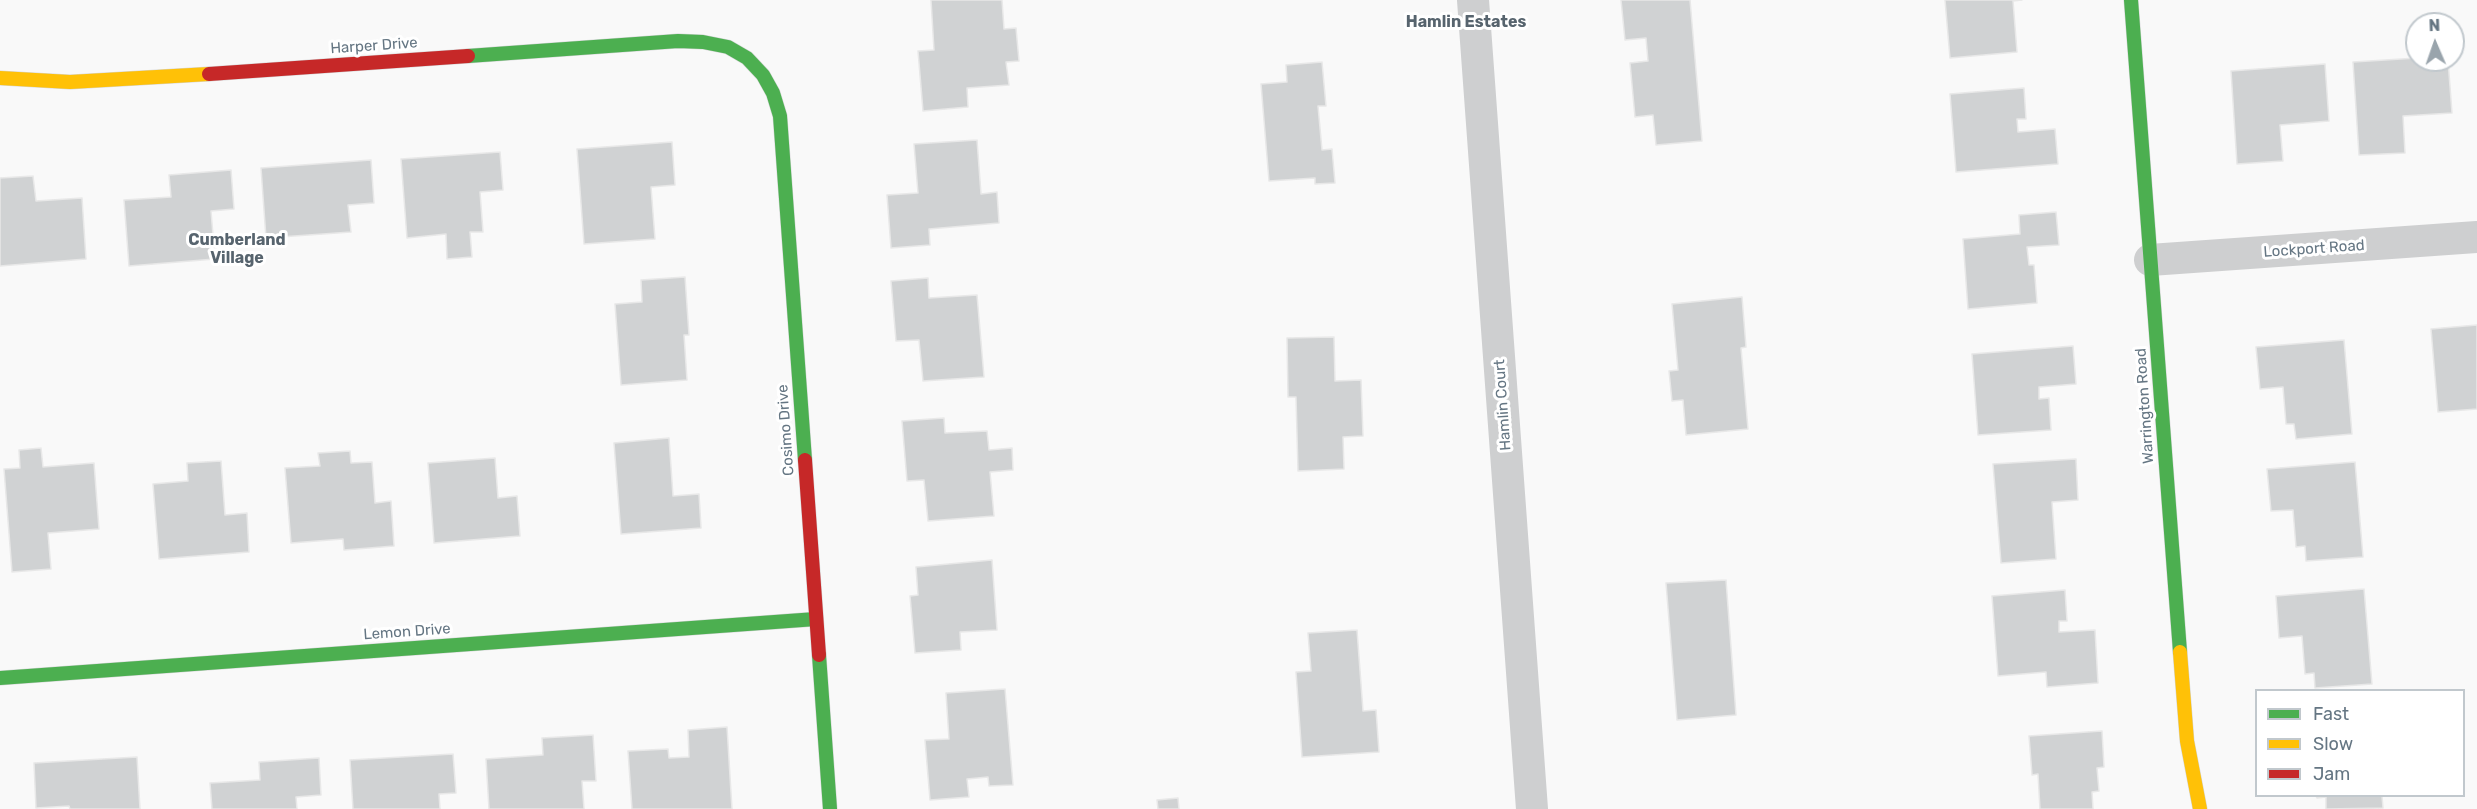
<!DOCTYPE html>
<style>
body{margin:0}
#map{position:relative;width:2477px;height:809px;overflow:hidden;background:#f9f9f9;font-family:Rubik,sans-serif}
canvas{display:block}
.legend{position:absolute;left:2255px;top:689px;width:210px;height:108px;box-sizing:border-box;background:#fff;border:2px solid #c1c8cd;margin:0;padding:8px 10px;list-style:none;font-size:18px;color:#657683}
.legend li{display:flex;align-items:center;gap:12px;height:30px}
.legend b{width:30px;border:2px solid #c1c8cd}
.north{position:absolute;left:2405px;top:12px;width:60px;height:60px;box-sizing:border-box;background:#fff;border:2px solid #c1c8cd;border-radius:50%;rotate:358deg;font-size:16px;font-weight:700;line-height:24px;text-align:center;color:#657683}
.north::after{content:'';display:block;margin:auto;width:21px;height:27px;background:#99a4ac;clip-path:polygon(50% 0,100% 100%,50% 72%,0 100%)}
</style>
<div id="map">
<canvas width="2477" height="809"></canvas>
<ul class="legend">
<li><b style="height:8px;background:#4caf50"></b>Fast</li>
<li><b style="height:8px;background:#ffc107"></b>Slow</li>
<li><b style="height:8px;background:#c62828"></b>Jam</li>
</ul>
<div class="north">N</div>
</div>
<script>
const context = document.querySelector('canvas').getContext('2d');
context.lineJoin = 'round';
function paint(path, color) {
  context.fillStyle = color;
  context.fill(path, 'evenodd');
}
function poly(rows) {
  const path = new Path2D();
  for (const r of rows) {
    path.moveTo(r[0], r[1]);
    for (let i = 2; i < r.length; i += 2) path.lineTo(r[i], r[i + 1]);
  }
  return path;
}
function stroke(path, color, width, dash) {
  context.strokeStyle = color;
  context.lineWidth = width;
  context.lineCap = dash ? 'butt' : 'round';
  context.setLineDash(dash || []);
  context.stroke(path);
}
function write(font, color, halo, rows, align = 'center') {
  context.font = font + ' Rubik,sans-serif';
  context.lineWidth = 6;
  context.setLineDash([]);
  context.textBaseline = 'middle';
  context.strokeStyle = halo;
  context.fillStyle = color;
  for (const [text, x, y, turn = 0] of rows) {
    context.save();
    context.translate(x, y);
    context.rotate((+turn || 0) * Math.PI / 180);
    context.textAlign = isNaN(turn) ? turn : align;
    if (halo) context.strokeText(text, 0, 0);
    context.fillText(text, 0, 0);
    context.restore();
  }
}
const building = poly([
 [931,0,1002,0,1004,29,1016,28,1019,61,1006,62,1009,85,967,88,968,107,923,111,918,51,934,50,931,0],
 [1621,0,1690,0,1702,141,1656,145,1653,115,1635,117,1630,63,1648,61,1646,38,1625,40,1621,0],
 [1945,0,2022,0,2013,1,2017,52,1950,58,1945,0],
 [2417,58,2417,60,2448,60,2452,113,2403,116,2405,153,2359,155,2353,62,2417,58],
 [1322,62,1326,106,1318,106,1322,150,1332,149,1335,183,1315,184,1315,178,1269,181,1261,84,1287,82,1286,65,1322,62],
 [2325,64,2329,121,2280,125,2283,161,2237,164,2231,71,2325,64],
 [2024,88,2026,119,2017,119,2018,132,2055,129,2058,164,1956,172,1950,94,2024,88],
 [977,140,981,194,997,192,999,223,929,229,930,245,891,248,887,195,918,193,914,144,977,140],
 [672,142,675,185,651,187,655,239,584,244,577,149,672,142],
 [500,152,503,190,480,192,483,232,470,232,472,257,447,259,446,234,407,238,401,159,500,152],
 [371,160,374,203,348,205,351,232,266,238,261,168,371,160],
 [231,170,234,209,211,211,215,259,129,266,124,200,171,197,169,175,231,170],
 [33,176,36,201,82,198,86,259,0,266,0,178,33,176],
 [2056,212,2059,245,2027,247,2029,265,2034,265,2037,303,1968,309,1963,239,2020,234,2019,215,2056,212],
 [685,277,689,335,684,335,687,380,621,385,615,304,642,302,641,280,685,277],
 [928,278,929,298,977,295,984,377,923,381,919,340,896,341,891,281,928,278],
 [1742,297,1746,347,1741,348,1748,429,1686,435,1683,400,1672,401,1669,371,1678,370,1672,304,1742,297],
 [2477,325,2477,409,2438,412,2431,329,2477,325],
 [1334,337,1335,381,1361,380,1363,436,1343,437,1344,469,1298,471,1296,397,1288,397,1287,338,1334,337],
 [2344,340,2352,434,2296,439,2294,424,2286,424,2283,387,2260,389,2256,347,2344,340],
 [2073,346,2076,384,2039,387,2039,399,2049,398,2051,430,1978,435,1972,354,2073,346],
 [944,418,945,433,987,431,989,450,1012,448,1013,470,990,472,994,516,928,521,924,480,907,481,902,421,944,418],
 [669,438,673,496,699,494,701,528,621,534,614,443,669,438],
 [41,448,43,467,94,463,99,529,48,533,51,569,12,572,4,469,20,468,19,450,41,448],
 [350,451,351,463,372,462,375,503,391,501,394,546,344,550,343,539,291,543,285,468,320,466,318,453,350,451],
 [495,458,498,498,517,496,520,536,434,543,428,463,495,458],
 [2076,459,2078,500,2052,502,2056,559,2001,563,1993,464,2076,459],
 [221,461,225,515,247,513,249,552,159,559,153,484,188,481,187,463,221,461],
 [2355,462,2363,557,2306,561,2305,546,2296,547,2293,510,2271,511,2267,469,2355,462],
 [992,560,997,630,960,632,961,650,915,653,910,596,918,595,916,567,992,560],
 [1726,580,1736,715,1677,720,1666,583,1726,580],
 [2364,589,2372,684,2315,688,2314,673,2305,674,2302,636,2279,638,2276,596,2364,589],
 [2065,590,2067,621,2059,621,2059,632,2095,630,2098,683,2047,687,2046,672,1998,676,1992,596,2065,590],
 [1357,630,1363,711,1376,710,1379,752,1302,757,1296,672,1311,671,1308,633,1357,630],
 [1005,689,1013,785,989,786,988,777,967,779,969,797,930,800,925,740,949,739,946,693,1005,689],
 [727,727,732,809,632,809,628,751,668,749,669,758,689,757,688,730,727,727],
 [2102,731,2104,767,2097,768,2099,791,2092,792,2093,809,2040,809,2038,774,2032,775,2029,736,2102,731],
 [593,735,596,781,582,781,584,809,489,809,486,759,543,755,542,738,593,735],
 [453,754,456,793,439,794,440,809,353,809,350,760,453,754],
 [137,757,140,809,70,809,69,806,36,808,34,763,137,757],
 [319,758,321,795,296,797,297,809,212,809,210,783,260,780,259,762,319,758],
 [2316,796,2382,796,2383,808,2326,809,2326,797,2317,798,2316,796],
 [1178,798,1179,809,1158,809,1157,800,1178,798]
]);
paint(building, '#d0d2d3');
stroke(building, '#e8e8e8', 1.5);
const fast = poly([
 [2131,0,2180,652],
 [468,56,678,41,703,42,728,47,747,58,763,75,773,93,780,116,805,460],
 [819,655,830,809],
 [0,678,816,619]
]);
const slow = poly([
 [0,78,70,82,209,74],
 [2180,652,2187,741,2200,809]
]);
const jam = poly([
 [209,74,468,56],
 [805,460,819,655]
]);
stroke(fast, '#d5d6d7', 15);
stroke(slow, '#d5d6d7', 15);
stroke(jam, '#d5d6d7', 15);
stroke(poly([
 [1473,0,1532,809],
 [2150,260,2477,237]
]), '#cecfd0', 32);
stroke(fast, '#4caf50', 14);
stroke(slow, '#ffc107', 14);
stroke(jam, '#c62828', 14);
write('15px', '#657683', '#fff', [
 ["Harper Drive",374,46,-4],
 ["Lockport Road",2314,249,-4],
 ["Hamlin Court",1503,405,-94],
 ["Warrington Road",2145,406,-94],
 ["Cosimo Drive",786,430,-94],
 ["Lemon Drive",407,632,-4]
]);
write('bold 16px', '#57646e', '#fff', [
 ["Hamlin Estates",1466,22],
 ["Cumberland",237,240],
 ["Village",237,258]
]);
</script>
